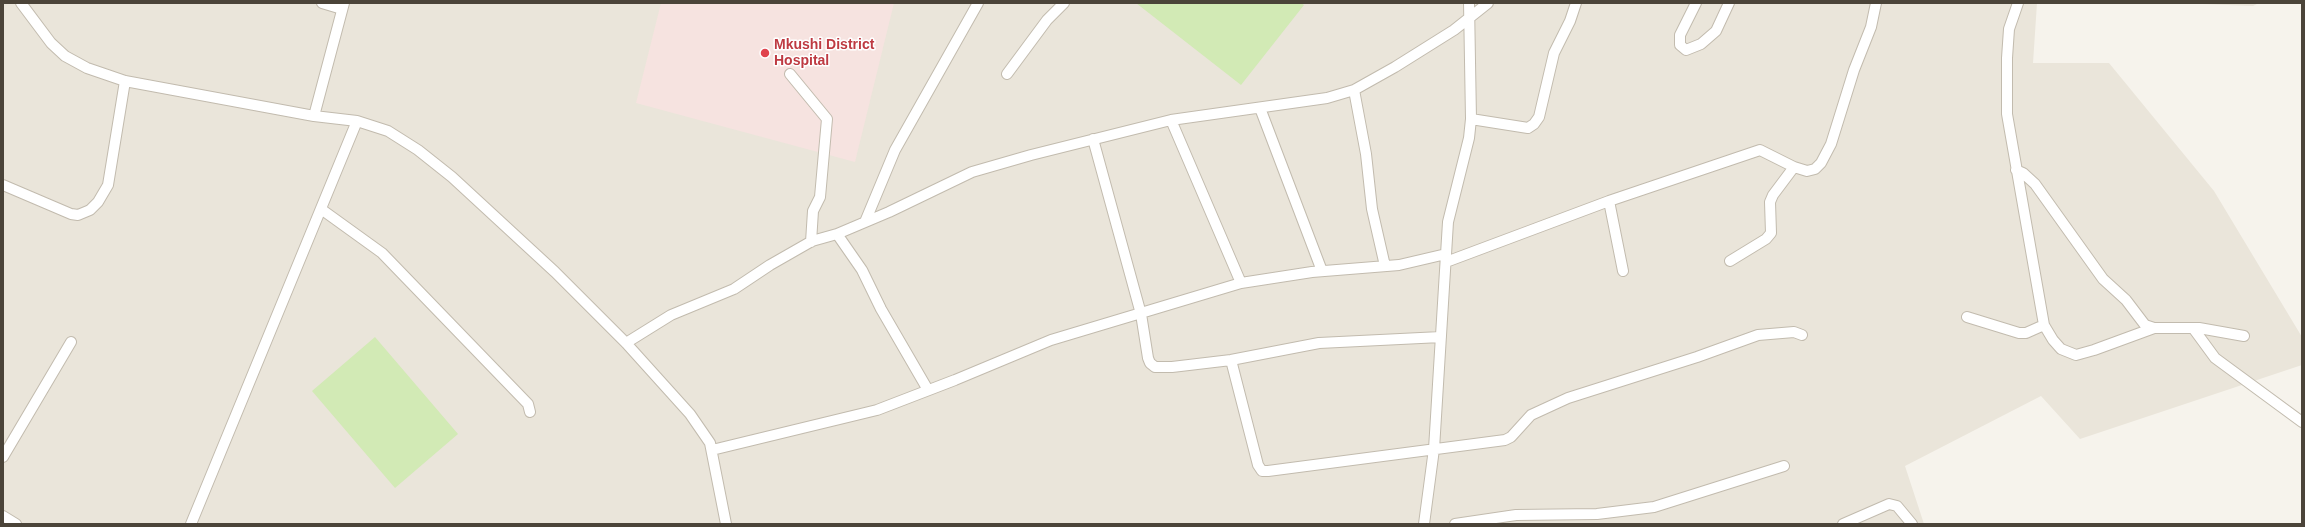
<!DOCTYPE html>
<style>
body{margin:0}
#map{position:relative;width:2305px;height:527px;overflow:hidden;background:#f6f3ec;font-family:Arial,sans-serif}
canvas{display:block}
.frame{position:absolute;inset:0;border:4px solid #4b4439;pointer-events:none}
</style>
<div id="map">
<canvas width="2305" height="527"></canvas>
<div class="frame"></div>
</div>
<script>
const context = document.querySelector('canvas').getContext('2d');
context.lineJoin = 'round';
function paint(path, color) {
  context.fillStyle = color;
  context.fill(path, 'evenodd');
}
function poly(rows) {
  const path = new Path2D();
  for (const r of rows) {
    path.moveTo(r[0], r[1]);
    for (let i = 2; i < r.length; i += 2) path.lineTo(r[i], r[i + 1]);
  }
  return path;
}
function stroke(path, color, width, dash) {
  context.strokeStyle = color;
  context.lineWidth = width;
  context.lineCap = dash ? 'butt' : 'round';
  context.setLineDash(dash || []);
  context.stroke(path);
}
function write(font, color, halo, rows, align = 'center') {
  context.font = font + ' Arial,sans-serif';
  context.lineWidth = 3;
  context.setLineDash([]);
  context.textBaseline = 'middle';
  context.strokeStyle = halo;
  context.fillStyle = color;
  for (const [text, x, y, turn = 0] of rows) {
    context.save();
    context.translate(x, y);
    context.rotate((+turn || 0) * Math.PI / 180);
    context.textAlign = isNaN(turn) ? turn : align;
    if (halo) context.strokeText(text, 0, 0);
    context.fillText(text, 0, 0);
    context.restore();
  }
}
paint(poly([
 [3,3,2037,3,2033,63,2109,63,2214,191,2302,337,2302,365,2080,439,2041,396,1905,466,1924,524,3,524],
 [2177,3,2259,3,2253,6]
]), '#eae5da');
paint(poly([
 [661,3,894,3,855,162,636,103]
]), '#f6e3e0');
paint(poly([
 [1136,3,1301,3,1304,5,1241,85],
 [375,337,458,434,395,488,312,391]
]), '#d2eab5');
const minor = poly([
 [21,3,51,43,65,56,87,68,125,81,314,116,357,121,388,131,418,150,452,177,555,272,626,343,690,414,710,443,726,524],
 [322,3,342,9],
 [1696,3,1680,35,1680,45,1686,50,1701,44,1716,31,1729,3],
 [2018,3,2009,29,2007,58,2007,114,2044,325,2053,340,2061,349,2076,355,2094,350,2154,328],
 [790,74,827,119,820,197,813,211,811,242],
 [1007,74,1047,20,1064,3],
 [1354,90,1366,154,1372,209,1385,266],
 [1260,108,1322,271],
 [314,116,344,3],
 [1471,119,1528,128,1534,124,1539,117,1554,53,1570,21,1576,3],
 [1171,120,1241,283],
 [1093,139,1141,314,1148,358,1150,363,1155,367,1172,367,1231,360,1319,343,1441,337],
 [2016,170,2023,173,2035,184,2103,279,2126,300,2145,325,2154,328,2199,328,2244,336],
 [3,185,71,214,78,215,90,210,98,202,108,185,125,81],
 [1609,201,1623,271],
 [321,209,382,253,528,404,530,412],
 [865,222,895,150,978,3],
 [837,234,862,270,881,309,928,390],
 [1730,261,1766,239,1771,233,1770,202,1773,195,1794,167],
 [1446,262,1609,201,1760,150,1794,167,1807,171,1815,169,1821,163,1831,144,1854,70,1871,27,1876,3],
 [1967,317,2019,333,2026,333,2044,325],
 [2193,328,2215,358,2302,422],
 [626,343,671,315,734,289,770,265,812,241,837,234,889,212,972,172,1031,155,1171,120,1327,98,1354,90,1395,67,1454,30,1488,3],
 [1231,360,1258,465,1262,471,1268,471,1505,440,1511,437,1531,415,1568,398,1697,357,1758,335,1794,332,1802,335],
 [712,450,877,410,955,380,1051,340,1241,283,1312,272,1399,265,1446,254],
 [3,457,71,342],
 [3,516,16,524],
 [191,524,357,121],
 [1424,524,1434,449,1448,222,1469,138,1471,119,1469,3],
 [1455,524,1516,515,1597,514,1654,507,1784,466],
 [1843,524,1889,504,1897,506,1912,524]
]);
stroke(minor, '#c2bbae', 12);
stroke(minor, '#fff', 10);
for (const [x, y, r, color] of [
 [765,53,5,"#e0444e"]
]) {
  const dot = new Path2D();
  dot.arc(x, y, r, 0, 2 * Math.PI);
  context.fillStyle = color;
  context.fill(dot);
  stroke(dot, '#fff', 1.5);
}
write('bold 14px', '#be3a42', '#fff', [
 ["Mkushi District",774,45],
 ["Hospital",774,61]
], 'left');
</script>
